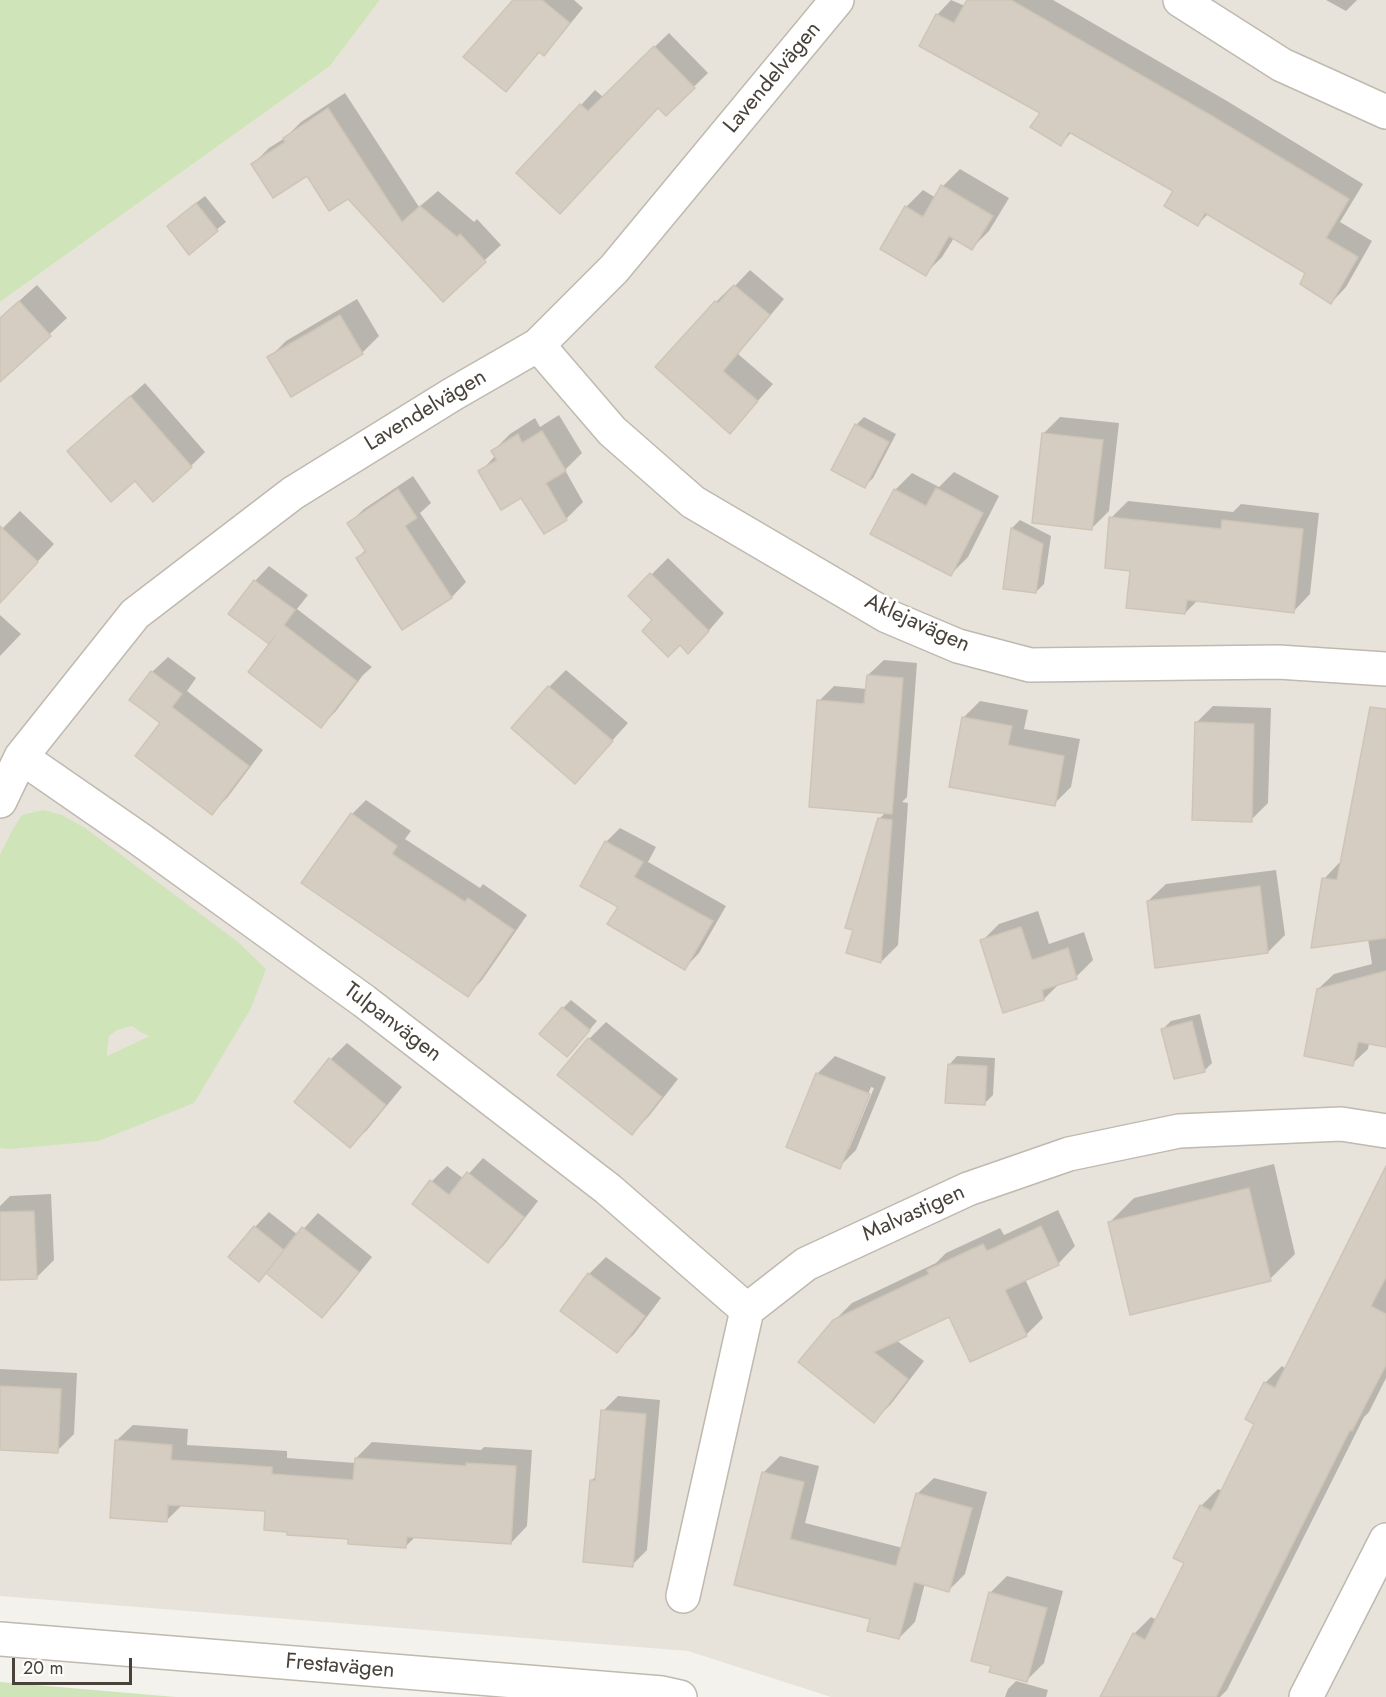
<!DOCTYPE html>
<meta charset="utf-8">
<style>
body{margin:0}
#map{position:relative;width:1386px;height:1697px;overflow:hidden;background:#f4f2ec;font-family:Jost,sans-serif}
canvas{display:block}
.scale{position:absolute;left:12px;top:1658px;width:120px;height:27px;box-sizing:border-box;border:3px solid #48423a;border-top:0;padding-left:8px;font-size:18px;line-height:21px;white-space:nowrap;color:#48423a;-webkit-text-stroke:4px #fff;paint-order:stroke}
</style>
<div id="map">
<canvas width="1386" height="1697"></canvas>
<div class="scale">20 m</div>
</div>
<script>
const context = document.querySelector('canvas').getContext('2d');
context.lineJoin = 'round';
function paint(path, color) {
  context.fillStyle = color;
  context.fill(path, 'evenodd');
}
function poly(rows) {
  const path = new Path2D();
  for (const r of rows) {
    path.moveTo(r[0], r[1]);
    for (let i = 2; i < r.length; i += 2) path.lineTo(r[i], r[i + 1]);
  }
  return path;
}
function stroke(path, color, width, dash) {
  context.strokeStyle = color;
  context.lineWidth = width;
  context.lineCap = dash ? 'butt' : 'round';
  context.setLineDash(dash || []);
  context.stroke(path);
}
function write(font, color, halo, rows, align = 'center') {
  context.font = font + ' Jost,sans-serif';
  context.lineWidth = 5;
  context.setLineDash([]);
  context.textBaseline = 'middle';
  context.strokeStyle = halo;
  context.fillStyle = color;
  for (const [text, x, y, turn = 0] of rows) {
    context.save();
    context.translate(x, y);
    context.rotate((+turn || 0) * Math.PI / 180);
    context.textAlign = isNaN(turn) ? turn : align;
    if (halo) context.strokeText(text, 0, 0);
    context.fillText(text, 0, 0);
    context.restore();
  }
}
paint(poly([
 [380,0,1386,0,1386,1697,831,1697,688,1651,0,1596,0,302,330,66]
]), '#e7e3da');
paint(poly([
 [0,0,380,0,330,66,0,302],
 [43,810,62,815,85,828,238,942,266,969,251,1008,194,1103,99,1141,10,1149,0,1148,0,855,13,829,22,815],
 [132,1026,144,1034,150,1036,107,1056,107,1050,109,1036,117,1030],
 [0,1682,176,1697,0,1697]
]), '#d0e4b9');
paint(poly([
 [515,0,574,0,583,8,558,39,544,54,541,51,506,90],
 [951,0,965,6,969,0,1053,0,1227,101,1363,184,1340,222,1372,241,1346,287,1331,303,1307,272,1209,213,1198,224,1175,191,1072,132,1061,144,1042,112,937,15],
 [1326,0,1357,0,1346,11],
 [669,33,708,73,666,114,659,107,518,173,595,90,603,97],
 [345,93,419,207,438,191,474,222,477,219,501,245,443,299,349,197,307,174,253,164,269,148,285,138,301,122],
 [960,169,1009,198,989,231,972,248,954,238,942,257,925,274,906,207,923,190,936,198,943,186],
 [205,196,226,222,189,252,177,218],
 [750,270,784,299,738,354,773,384,730,432,657,367,716,302,732,286,733,288],
 [37,285,67,318,0,380,0,318],
 [357,299,379,336,362,353,269,358,286,341],
 [145,383,205,452,191,466,135,479,69,451],
 [559,415,582,453,565,470,583,502,566,519,480,472,496,455,493,451,510,434,535,418,540,427],
 [864,417,896,434,873,478,865,486,856,425],
 [1060,417,1119,423,1109,511,1092,528,1043,434],
 [954,472,999,496,968,557,951,574,895,490,912,473,939,487],
 [413,476,431,503,420,513,466,582,452,597,402,628,358,558,366,549,349,523,364,509],
 [1128,501,1233,512,1241,504,1319,513,1310,594,1293,612,1198,600,1185,613,1131,569,1111,518],
 [20,511,54,544,0,602,0,531],
 [1020,520,1051,536,1044,584,1036,592,1005,588,1012,528],
 [668,558,724,613,705,635,654,620,630,596],
 [269,566,308,595,297,609,372,667,363,675,336,711,321,726,274,638,255,581],
 [0,615,21,634,0,656],
 [168,657,196,678,187,691,263,750,227,798,211,813,162,723,152,672],
 [884,660,917,663,907,797,902,802,908,803,898,945,881,962,855,929,880,818,886,812,819,701,834,686,867,689,868,675],
 [566,670,628,723,575,782,513,728,549,687],
 [980,701,1028,710,1024,729,1080,739,1071,787,1054,804,963,718],
 [1213,706,1271,708,1268,803,1251,820,1196,723],
 [1386,732,1386,1046,1369,1043,1368,1049,1352,1064,1318,989,1334,974,1372,964,1368,939,1324,879,1339,863,1342,864],
 [366,800,411,831,405,839,480,888,483,884,527,915,482,980,468,995,352,814],
 [620,828,656,847,648,862,726,906,699,953,685,968,620,906,606,842],
 [1276,870,1285,935,1268,952,1148,901,1166,884],
 [1038,911,1049,944,1084,932,1093,960,1076,977,1060,983,1044,999,982,941,999,924],
 [571,1000,597,1021,575,1047,563,1008],
 [1200,1014,1212,1063,1204,1071,1163,1029,1171,1021],
 [606,1022,678,1079,649,1116,632,1133,560,1075,589,1039],
 [347,1043,402,1087,367,1130,350,1146,331,1059],
 [835,1056,886,1077,856,1150,839,1167,788,1146,818,1073],
 [871,1087,874,1088,849,1149,846,1149],
 [957,1056,995,1058,993,1095,985,1103,949,1065],
 [483,1158,538,1201,504,1245,488,1261,414,1203,432,1181,447,1166,464,1179],
 [1274,1164,1295,1254,1270,1279,1109,1223,1134,1198],
 [1386,1183,1386,1378,1369,1412,1364,1417,1227,1690,1220,1697,1144,1697,1134,1634,1151,1617,1157,1620,1186,1562,1201,1506,1218,1489,1223,1491,1256,1423,1265,1383,1282,1366,1286,1369],
 [51,1194,54,1260,37,1277,0,1279,0,1206,10,1196],
 [1058,1210,1075,1246,1058,1264,1025,1279,1043,1318,1026,1335,950,1315,896,1340,924,1361,891,1404,874,1421,834,1321,852,1303,936,1263,946,1253,1000,1228,1004,1235],
 [269,1212,298,1235,318,1213,372,1257,337,1301,322,1316,255,1227],
 [606,1257,661,1298,634,1334,617,1351,589,1274],
 [0,1369,77,1373,74,1434,57,1451,0,1448],
 [618,1396,660,1400,647,1550,632,1565,591,1481,597,1475,603,1411],
 [133,1425,188,1429,187,1445,287,1451,287,1458,356,1463,356,1458,372,1442,481,1450,484,1447,532,1450,527,1526,511,1543,416,1536,406,1546,349,1538,267,1510,183,1504,167,1520,116,1441],
 [780,1456,819,1466,805,1523,903,1548,918,1493,934,1478,987,1492,965,1574,949,1590,925,1583,915,1622,899,1638,872,1618,736,1584,764,1472],
 [1007,1576,1063,1591,1044,1663,1027,1680,990,1593],
 [1016,1681,1048,1690,1046,1697,1005,1697,1008,1689]
]), '#0003');
const building = poly([
 [513,0,542,0,570,23,544,56,539,52,506,92,463,57,513,0],
 [967,0,1011,0,1212,116,1349,199,1326,238,1358,257,1331,304,1300,284,1305,273,1205,213,1198,226,1164,206,1173,191,1069,132,1061,146,1030,127,1040,113,919,46,936,14,954,23,967,0],
 [654,46,695,88,666,116,658,108,560,214,516,173,580,104,588,111,654,46],
 [328,108,402,222,420,206,457,237,460,234,486,262,443,302,348,199,329,211,307,176,273,198,251,164,285,142,283,138,328,108],
 [941,185,993,216,972,250,949,236,926,276,880,249,905,206,923,217,941,185],
 [196,203,218,231,189,255,167,226,196,203],
 [734,285,770,315,723,371,758,401,730,434,655,367,715,301,718,303,734,285],
 [19,301,51,336,0,382,0,318,19,301],
 [340,315,363,354,291,397,267,357,340,315],
 [130,396,192,467,153,502,135,481,111,502,67,451,130,396],
 [855,424,889,442,865,488,831,470,855,424],
 [542,431,566,471,546,483,567,520,544,534,521,498,501,510,478,471,497,460,491,451,518,434,522,443,542,431],
 [1042,433,1103,440,1092,530,1032,523,1042,433],
 [936,488,983,513,951,576,870,534,894,489,926,506,936,488],
 [398,489,417,518,405,526,452,598,402,630,356,558,366,552,347,523,398,489],
 [1109,517,1221,529,1222,520,1303,529,1294,613,1187,600,1185,614,1126,608,1130,571,1105,568,1109,517],
 [0,526,38,562,0,603,0,526],
 [1011,528,1043,544,1036,593,1003,589,1011,528],
 [650,573,709,631,688,654,680,645,668,657,642,631,652,620,628,596,650,573],
 [254,580,295,610,284,625,358,682,356,682,321,728,248,672,275,636,269,644,228,614,254,580],
 [151,671,182,694,172,707,249,766,212,815,135,756,160,723,129,700,151,671],
 [867,675,903,678,892,814,809,807,817,700,864,704,867,675],
 [548,686,613,741,575,784,511,728,548,686],
 [1370,707,1386,709,1386,938,1311,948,1322,878,1337,880,1370,707],
 [962,717,1012,726,1008,745,1064,756,1055,806,949,787,962,717],
 [1195,722,1254,724,1252,822,1192,820,1195,722],
 [351,813,397,846,392,854,465,902,468,898,514,930,468,997,301,883,351,813],
 [878,818,892,820,881,963,846,953,853,930,845,928,878,818],
 [605,841,643,862,634,877,713,921,685,970,607,924,618,907,580,886,605,841],
 [1260,886,1268,953,1155,968,1147,901,1260,886],
 [1021,927,1032,960,1068,948,1077,979,1042,990,1044,1000,1003,1013,980,940,1021,927],
 [1386,971,1386,1047,1358,1042,1353,1066,1304,1056,1317,989,1386,971],
 [562,1007,590,1030,567,1057,539,1034,562,1007],
 [1192,1021,1205,1072,1174,1079,1161,1029,1192,1021],
 [588,1038,662,1097,632,1135,557,1075,588,1038],
 [329,1058,386,1105,350,1148,294,1102,329,1058],
 [948,1064,987,1066,985,1105,945,1103,948,1064],
 [816,1073,870,1094,840,1169,786,1147,816,1073],
 [1386,1166,1386,1277,1371,1306,1386,1314,1386,1365,1352,1431,1350,1430,1216,1697,1100,1697,1133,1633,1145,1640,1184,1563,1173,1558,1200,1505,1211,1511,1254,1424,1245,1419,1264,1382,1275,1388,1386,1166],
 [467,1172,524,1217,488,1263,412,1204,430,1180,449,1195,467,1172],
 [1249,1188,1271,1281,1130,1315,1108,1222,1249,1188],
 [34,1211,37,1279,0,1280,0,1212,34,1211],
 [254,1226,284,1250,259,1282,228,1257,254,1226],
 [1041,1226,1059,1265,1005,1290,1027,1336,970,1362,949,1317,874,1352,908,1379,874,1423,798,1362,833,1320,929,1274,927,1270,983,1244,987,1251,1041,1226],
 [302,1227,359,1272,322,1318,266,1273,302,1227],
 [588,1273,645,1316,617,1353,560,1311,588,1273],
 [0,1386,61,1389,58,1453,0,1450,0,1386],
 [601,1410,646,1414,633,1567,583,1562,590,1480,595,1481,601,1410],
 [115,1440,172,1445,171,1460,272,1467,272,1474,353,1480,355,1458,466,1466,466,1463,516,1466,511,1544,407,1537,406,1548,348,1544,348,1539,287,1535,287,1532,264,1530,265,1511,168,1505,167,1522,110,1518,115,1440],
 [762,1472,804,1482,790,1539,896,1566,916,1493,972,1508,949,1592,914,1582,899,1639,867,1631,870,1619,734,1585,762,1472],
 [989,1592,1047,1608,1027,1682,989,1672,991,1666,971,1661,989,1592]
]);
paint(building, '#d5cdc2');
stroke(building, '#cfc5b6', 1.5);
const minor = poly([
 [1180,0,1282,65,1386,112],
 [538,345,612,431,693,502,887,616,958,646,1030,665,1278,662,1386,669],
 [21,757,141,840,364,1001,608,1189,747,1310],
 [0,801,21,757,135,614,293,493,453,394,538,345,614,269,837,0],
 [683,1596,747,1310,806,1264,968,1189,1069,1154,1179,1131,1341,1124,1386,1131],
 [0,1639,662,1693,680,1697],
 [1306,1697,1386,1540]
]);
stroke(minor, '#bfb9af', 36);
stroke(minor, '#fff', 33);
write('22px', '#48423a', '#fff', [
 ["Lavendelvägen",773,78,-50],
 ["Lavendelvägen",426,411,-31],
 ["Aklejavägen",917,624,24],
 ["Tulpanvägen",392,1023,37],
 ["Malvastigen",914,1214,-24],
 ["Frestavägen",340,1667,5]
]);
</script>
